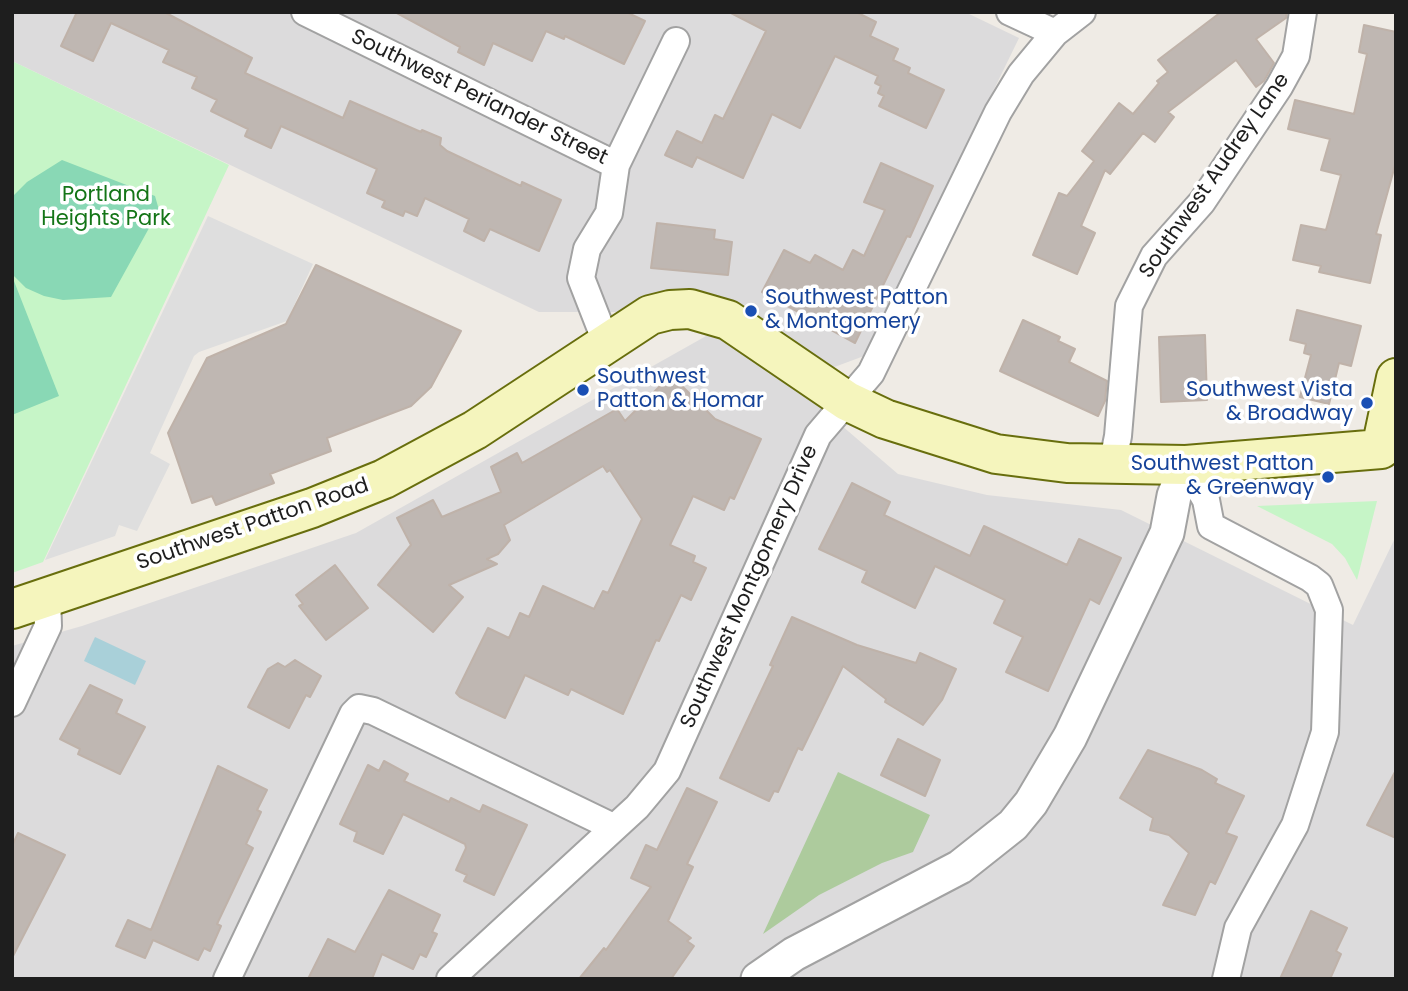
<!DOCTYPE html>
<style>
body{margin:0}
#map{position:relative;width:1408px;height:991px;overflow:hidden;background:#efebe5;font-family:Poppins,sans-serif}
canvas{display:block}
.frame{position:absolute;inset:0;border:14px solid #1e1e1e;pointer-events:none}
</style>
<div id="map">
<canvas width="1408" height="991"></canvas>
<div class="frame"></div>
</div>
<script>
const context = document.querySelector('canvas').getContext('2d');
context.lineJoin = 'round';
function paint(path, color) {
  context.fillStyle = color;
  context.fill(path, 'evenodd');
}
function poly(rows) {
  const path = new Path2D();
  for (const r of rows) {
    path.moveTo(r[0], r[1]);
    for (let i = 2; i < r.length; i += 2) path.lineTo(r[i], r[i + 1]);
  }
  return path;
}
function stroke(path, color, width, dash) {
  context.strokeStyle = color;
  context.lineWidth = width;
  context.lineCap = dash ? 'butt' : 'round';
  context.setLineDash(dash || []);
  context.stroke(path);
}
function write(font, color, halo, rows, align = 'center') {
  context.font = font + ' Poppins,sans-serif';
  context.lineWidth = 7;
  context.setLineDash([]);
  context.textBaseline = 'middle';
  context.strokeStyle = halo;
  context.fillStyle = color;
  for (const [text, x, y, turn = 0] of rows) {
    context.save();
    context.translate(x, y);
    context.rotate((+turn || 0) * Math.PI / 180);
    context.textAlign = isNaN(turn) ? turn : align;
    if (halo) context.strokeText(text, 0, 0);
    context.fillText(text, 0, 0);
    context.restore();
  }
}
paint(poly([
 [12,12,965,12,1019,38,864,356,829,369,675,297,617,312,539,312,12,61],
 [715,331,770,364,898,474,987,495,1121,510,1353,625,1396,536,1396,979,12,979,12,646,82,626,356,533]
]), '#dcdbdc');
paint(poly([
 [838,772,930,815,913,852,882,863,819,895,763,934]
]), '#adcb9d');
paint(poly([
 [12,61,229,165,43,562,12,573],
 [1377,501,1357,580,1345,558,1332,544,1257,506]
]), '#c6f5c7');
paint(poly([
 [62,160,155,196,159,210,111,297,63,300,44,296,26,288,12,274,12,197,27,182],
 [12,276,59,396,12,415]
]), '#89d8b5');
paint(poly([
 [208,216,313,264,287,321,199,352,194,356,150,453,170,464,137,531,119,525,115,536,45,560]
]), '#dedede');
paint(poly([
 [95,637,146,661,135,685,84,661]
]), '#a9d0d9');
const building = poly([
 [77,12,164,12,252,58,245,73,343,118,350,101,421,132,422,130,441,138,440,145,447,151,521,186,522,182,561,200,539,251,490,229,484,241,464,231,469,219,425,198,417,216,405,211,403,216,382,207,385,201,367,193,377,169,281,126,271,148,245,136,248,129,211,111,217,100,192,88,197,77,163,62,169,50,111,23,93,61,61,46,77,12],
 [395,12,626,12,645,21,624,64,565,36,564,39,546,31,532,61,493,43,484,65,458,52,460,47,395,12],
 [729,12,856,12,876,22,870,36,898,49,893,60,910,68,908,73,944,90,926,128,879,106,884,96,878,93,881,86,875,83,878,76,835,56,800,128,772,114,743,178,697,157,692,167,665,155,677,131,702,143,715,115,723,119,766,31,729,12],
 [1221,12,1287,12,1286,18,1256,39,1274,63,1264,81,1256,87,1236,60,1168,112,1174,117,1155,142,1143,133,1110,174,1105,170,1081,226,1095,233,1077,274,1033,255,1059,193,1067,196,1094,161,1082,151,1119,103,1133,114,1159,83,1157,81,1168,72,1158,60,1221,12],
 [1364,25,1396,32,1396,162,1376,234,1381,235,1370,283,1319,272,1321,266,1293,260,1301,225,1326,230,1341,175,1321,170,1330,139,1288,129,1295,100,1354,114,1367,54,1359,52,1364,25],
 [881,163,933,186,910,237,907,236,855,343,762,292,784,250,810,263,815,255,843,270,853,250,864,256,885,210,864,202,881,163],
 [657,223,715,230,714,239,732,242,728,275,651,268,657,223],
 [316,265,461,331,431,387,411,406,327,438,331,451,270,474,274,483,216,505,212,496,192,503,168,433,207,358,286,324,316,265],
 [1297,310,1361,326,1351,366,1339,363,1329,404,1300,397,1311,355,1304,353,1306,344,1290,340,1297,310],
 [1023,320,1060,337,1058,341,1075,349,1069,362,1107,381,1105,401,1098,416,1000,371,1023,320],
 [1205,335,1207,400,1161,402,1159,337,1205,335],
 [671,375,715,419,761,439,734,499,730,497,724,510,693,496,670,545,695,556,693,562,706,568,691,600,681,595,659,641,656,640,623,714,571,689,568,695,525,675,505,718,460,697,456,693,488,628,509,638,520,613,529,617,543,586,594,609,603,591,608,593,642,519,610,470,607,472,603,466,504,525,510,540,498,554,487,559,497,564,449,585,463,597,433,632,378,585,411,545,397,518,433,500,442,517,501,492,491,467,517,453,522,463,617,409,625,421,671,375],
 [852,483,890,502,884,515,970,556,984,526,1067,565,1079,539,1121,558,1099,604,1090,599,1048,691,1006,672,1023,637,994,623,1005,600,935,566,915,608,862,582,867,571,819,549,852,483],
 [335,565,368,608,326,640,299,606,303,604,296,595,335,565],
 [792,617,857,645,916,663,920,653,956,669,942,700,923,725,885,702,886,699,843,666,802,750,798,748,778,792,774,791,769,801,720,778,773,666,770,665,792,617],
 [295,660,321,676,310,697,306,695,289,728,248,707,268,669,278,663,285,667,295,660],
 [90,685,122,700,116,713,145,727,120,774,78,754,80,749,60,739,90,685],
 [898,739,940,760,925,796,881,775,898,739],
 [1148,750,1202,770,1217,779,1215,783,1244,796,1226,833,1237,837,1215,884,1210,881,1195,915,1163,905,1189,853,1169,835,1150,830,1153,818,1120,798,1148,750],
 [384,761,408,774,404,781,449,802,451,798,480,812,483,805,527,825,494,895,464,881,467,875,456,870,466,848,465,844,403,814,383,854,354,841,357,832,340,824,368,765,379,771,384,761],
 [218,766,267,790,257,810,261,812,246,844,253,848,217,924,221,926,210,951,204,948,198,960,153,940,145,958,116,946,128,920,151,930,218,766],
 [1396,770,1396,838,1367,825,1396,770],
 [687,788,717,802,687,864,693,867,668,921,691,938,687,941,694,946,671,979,579,979,604,948,606,950,651,887,631,878,646,845,657,850,687,788],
 [18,833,65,855,12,958,12,846,18,833],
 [389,890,440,915,432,932,437,934,426,957,420,954,413,969,382,954,372,979,308,979,328,939,355,952,389,890],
 [1311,911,1347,928,1336,951,1341,954,1330,979,1280,979,1311,911]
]);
paint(building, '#bfb7b2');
stroke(building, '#bfb2a9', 2);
const minor = poly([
 [305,12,616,165],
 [1010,12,1055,33],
 [606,342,581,278,587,249,609,213,616,165,676,41],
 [1186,465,1206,500,1211,526,1310,578,1319,585,1329,610,1325,732,1295,825,1238,928,1226,979],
 [1112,466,1118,436,1129,306,1154,256,1202,202,1279,87,1296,56,1303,12],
 [12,703,48,626,47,597],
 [227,979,353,714,359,708,373,711,613,827],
 [450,979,637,807,667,771,818,435,871,373,998,112,1021,74,1055,33,1082,12]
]);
const tertiary = poly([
 [758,979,794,954,960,867,1013,825,1031,803,1070,737,1167,533,1174,496,1186,465]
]);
const secondary = poly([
 [12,609,312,508,384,479,475,430,650,315,670,310,690,309,728,320,847,401,885,419,996,454,1067,463,1186,465,1381,449,1396,378]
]);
stroke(minor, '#a2a2a2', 30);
stroke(tertiary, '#a2a2a2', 37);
stroke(secondary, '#686e0d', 42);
stroke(minor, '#fff', 26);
stroke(tertiary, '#fff', 33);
stroke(secondary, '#f5f5bd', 38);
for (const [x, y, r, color] of [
 [751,311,7,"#1a4fb4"],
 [583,390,7,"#1a4fb4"],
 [1367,403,7,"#1a4fb4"],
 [1328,477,7,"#1a4fb4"]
]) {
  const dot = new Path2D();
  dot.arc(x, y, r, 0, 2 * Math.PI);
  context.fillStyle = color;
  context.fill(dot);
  stroke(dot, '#fff', 2.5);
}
write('21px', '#1e1e1e', '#fff', [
 ["Southwest Periander Street",479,98,26],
 ["Southwest Audrey Lane",1215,176,-55],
 ["Southwest Patton Road",253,525,-19],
 ["Southwest Montgomery Drive",750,587,-66]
]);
write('21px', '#147517', '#fff', [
 ["Portland",106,196],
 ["Heights Park",106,220]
]);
write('21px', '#164399', '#fff', [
 ["Southwest Patton",765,299],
 ["& Montgomery",765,323],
 ["Southwest",597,378],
 ["Patton & Homar",597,402],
 ["Southwest Vista",1353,391,"right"],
 ["& Broadway",1353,415,"right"],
 ["Southwest Patton",1314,465,"right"],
 ["& Greenway",1314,489,"right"]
], 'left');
</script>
